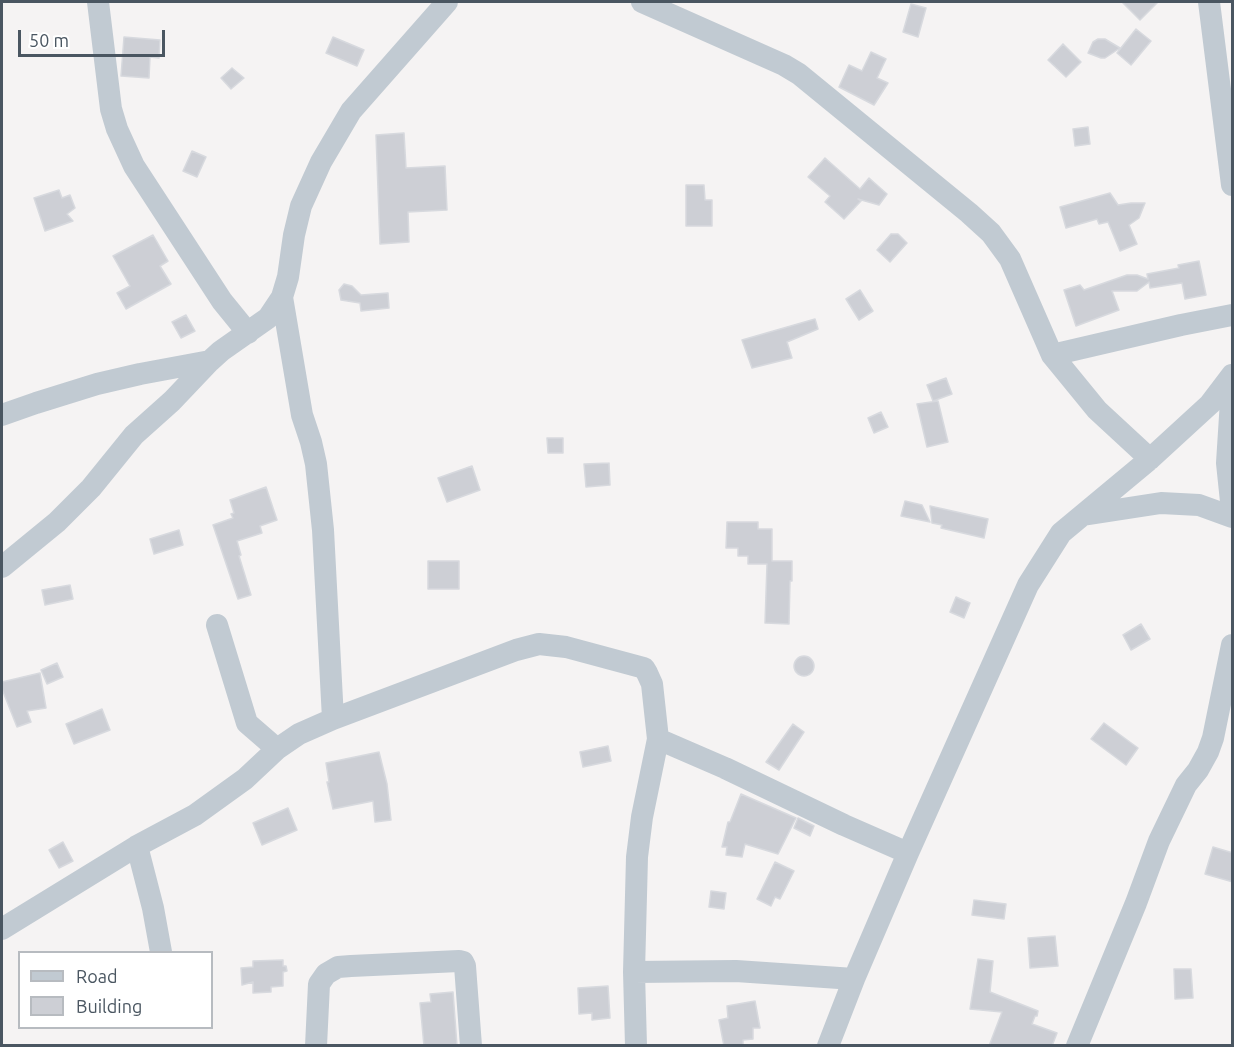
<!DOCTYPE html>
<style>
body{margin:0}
#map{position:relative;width:1234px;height:1047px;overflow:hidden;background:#f5f3f3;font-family:Ubuntu,sans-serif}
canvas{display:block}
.frame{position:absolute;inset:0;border:3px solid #4a5661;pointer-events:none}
.legend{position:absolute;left:18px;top:951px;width:195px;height:78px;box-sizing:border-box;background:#fff;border:2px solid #b7bbc0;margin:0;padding:8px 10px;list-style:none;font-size:18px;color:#4a5661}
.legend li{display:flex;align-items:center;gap:12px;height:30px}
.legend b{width:30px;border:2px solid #b7bbc0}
.scale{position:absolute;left:18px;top:30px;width:147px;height:27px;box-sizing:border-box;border:3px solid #4a5661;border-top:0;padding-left:8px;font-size:18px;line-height:21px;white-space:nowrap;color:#4a5661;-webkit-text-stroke:4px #fff;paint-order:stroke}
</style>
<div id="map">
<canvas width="1234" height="1047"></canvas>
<div class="frame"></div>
<ul class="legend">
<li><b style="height:8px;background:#c1cad2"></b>Road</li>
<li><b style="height:16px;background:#cdcfd5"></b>Building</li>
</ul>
<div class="scale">50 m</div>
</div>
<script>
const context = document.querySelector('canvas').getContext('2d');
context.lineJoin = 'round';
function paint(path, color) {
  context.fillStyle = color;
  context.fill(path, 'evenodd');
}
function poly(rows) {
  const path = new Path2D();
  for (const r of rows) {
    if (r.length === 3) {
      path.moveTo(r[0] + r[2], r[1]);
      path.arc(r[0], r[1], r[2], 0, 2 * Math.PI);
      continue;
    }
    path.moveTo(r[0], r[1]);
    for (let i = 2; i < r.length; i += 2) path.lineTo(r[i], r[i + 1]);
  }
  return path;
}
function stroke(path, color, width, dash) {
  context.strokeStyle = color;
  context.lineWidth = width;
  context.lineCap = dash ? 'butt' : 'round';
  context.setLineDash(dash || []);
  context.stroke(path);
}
const building = poly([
 [1122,2,1158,2,1140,20,1122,2],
 [911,4,926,8,918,37,903,32,911,4],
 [1136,29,1151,41,1131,65,1117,53,1136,29],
 [124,37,160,40,159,58,150,57,149,78,121,76,124,37],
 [333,37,364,50,357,66,326,53,333,37],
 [1098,39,1105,39,1120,48,1105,58,1101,58,1088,53,1093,42,1098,39],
 [1063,44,1081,62,1066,77,1048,60,1063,44],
 [871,52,886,59,877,78,888,83,874,105,839,87,849,65,862,71,871,52],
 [232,68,244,78,231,89,221,78,232,68],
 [1088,127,1090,144,1075,146,1073,129,1088,127],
 [404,133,406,168,445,166,447,210,408,212,409,242,380,244,376,135,404,133],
 [192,151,206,157,197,177,183,171,192,151],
 [825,158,860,189,869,178,887,194,879,205,858,199,861,201,844,219,825,202,830,196,808,177,825,158],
 [686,185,704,185,705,200,712,200,712,226,686,226,686,185],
 [59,190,62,198,70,195,75,208,67,214,73,221,45,231,34,198,59,190],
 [1110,193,1118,205,1131,203,1145,203,1139,218,1129,225,1137,244,1120,251,1108,222,1099,224,1097,219,1066,228,1060,207,1110,193],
 [891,234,898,234,907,243,890,262,877,250,891,234],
 [153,235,168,261,160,266,171,284,126,309,117,293,130,286,113,256,153,235],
 [1199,261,1206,295,1185,299,1182,283,1150,288,1149,282,1137,291,1112,291,1119,310,1076,326,1064,290,1080,285,1084,290,1127,275,1137,275,1148,279,1147,274,1179,268,1178,265,1199,261],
 [344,284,352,286,361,295,388,293,389,308,361,311,360,303,341,300,339,290,344,284],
 [860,290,873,311,859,320,846,299,860,290],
 [186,315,195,331,181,338,172,322,186,315],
 [815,319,818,329,787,342,792,358,752,368,742,340,815,319],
 [946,378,952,394,933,401,927,385,946,378],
 [938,401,948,442,927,447,917,404,938,401],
 [881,412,888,427,874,433,868,418,881,412],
 [547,438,563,438,563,453,548,453,547,438],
 [609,463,610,485,586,487,584,464,609,463],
 [472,466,480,490,447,502,438,478,472,466],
 [266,487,277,520,260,526,262,533,237,541,241,555,239,556,251,595,238,599,213,525,233,518,231,514,234,513,230,500,266,487],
 [905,501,922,505,930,522,901,516,905,501],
 [930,506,988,519,984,538,941,528,942,525,932,523,930,506],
 [727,522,758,522,758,529,772,529,772,561,792,561,792,581,790,581,789,624,765,623,767,564,748,564,748,556,738,556,738,548,726,548,727,522],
 [179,530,183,545,154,554,150,539,179,530],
 [428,561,459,561,459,589,428,589,428,561],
 [70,585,73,599,45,605,42,590,70,585],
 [956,597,970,603,964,618,950,612,956,597],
 [1141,624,1150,639,1131,650,1123,635,1141,624],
 [804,666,10],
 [57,663,63,677,47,684,41,670,57,663],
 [40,673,46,708,27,711,31,722,17,727,2,689,2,682,40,673],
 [102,709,110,730,74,744,66,724,102,709],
 [1104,723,1138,748,1126,765,1091,739,1104,723],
 [793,724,804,732,779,770,766,762,793,724],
 [608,746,611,761,583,767,580,752,608,746],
 [379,752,387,784,391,820,375,822,373,801,333,809,327,782,329,782,326,763,379,752],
 [741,794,796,818,778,854,745,844,742,857,726,855,727,847,722,847,728,822,730,822,741,794],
 [288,808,297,830,262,845,253,823,288,808],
 [798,818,814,826,810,836,794,828,798,818],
 [63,842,73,861,59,868,49,850,63,842],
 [1213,847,1233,853,1233,882,1205,874,1213,847],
 [775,862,794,871,780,899,775,897,771,906,757,899,775,862],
 [711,891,726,893,724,909,709,907,711,891],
 [974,900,1006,904,1004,919,972,915,974,900],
 [1055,936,1058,966,1030,968,1028,938,1055,936],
 [978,959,993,961,990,992,1038,1011,1037,1016,1035,1016,1032,1024,1057,1033,1052,1046,989,1046,1002,1012,970,1009,978,959],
 [283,960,283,966,286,966,287,971,283,972,283,986,271,987,271,992,253,993,253,982,242,985,241,968,253,967,253,961,283,960],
 [1174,969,1191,969,1193,998,1175,999,1174,969],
 [608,986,610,1018,592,1020,592,1013,579,1014,578,988,608,986],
 [453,992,457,1046,424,1046,420,1003,431,1002,430,994,453,992],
 [755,1001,760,1028,753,1028,753,1039,743,1040,743,1046,724,1046,719,1020,728,1018,727,1006,755,1001]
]);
paint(building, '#cdcfd5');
stroke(building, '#d7d9de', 1.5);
stroke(poly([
 [98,2,111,109,117,129,134,166,222,301,248,333],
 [642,2,784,65,799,74,969,213,991,233,1010,259,1052,355,1097,410,1150,459],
 [1209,2,1232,185],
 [282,297,302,415,311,442,316,464,323,530,333,719],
 [1052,355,1181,325,1232,315],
 [1232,385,1227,463,1232,511],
 [2,415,36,403,97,384,140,374,210,361,221,351,268,318,282,297,288,277,294,235,301,206,321,162,351,111,447,2],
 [1083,515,1161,503,1199,505,1232,517],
 [2,567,57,522,91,488,134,435,172,401,210,361],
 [217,625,247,723,277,749],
 [658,739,725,768,844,825,908,853],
 [137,846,153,908,161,952],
 [2,929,137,846,195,815,245,779,277,749,299,734,333,719,516,650,539,644,566,647,644,668,647,673,652,684,658,739,642,817,637,857,634,972,636,1046],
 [634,972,736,971,854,979],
 [316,1046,319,984,326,974,338,967,351,966,459,961,463,962,465,966,471,1046],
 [828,1046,854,979,908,853,1028,585,1061,533,1150,459,1210,404,1232,375],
 [1077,1046,1136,903,1159,841,1186,785,1198,770,1208,752,1213,738,1232,645]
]), '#c1cad2', 22);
</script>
